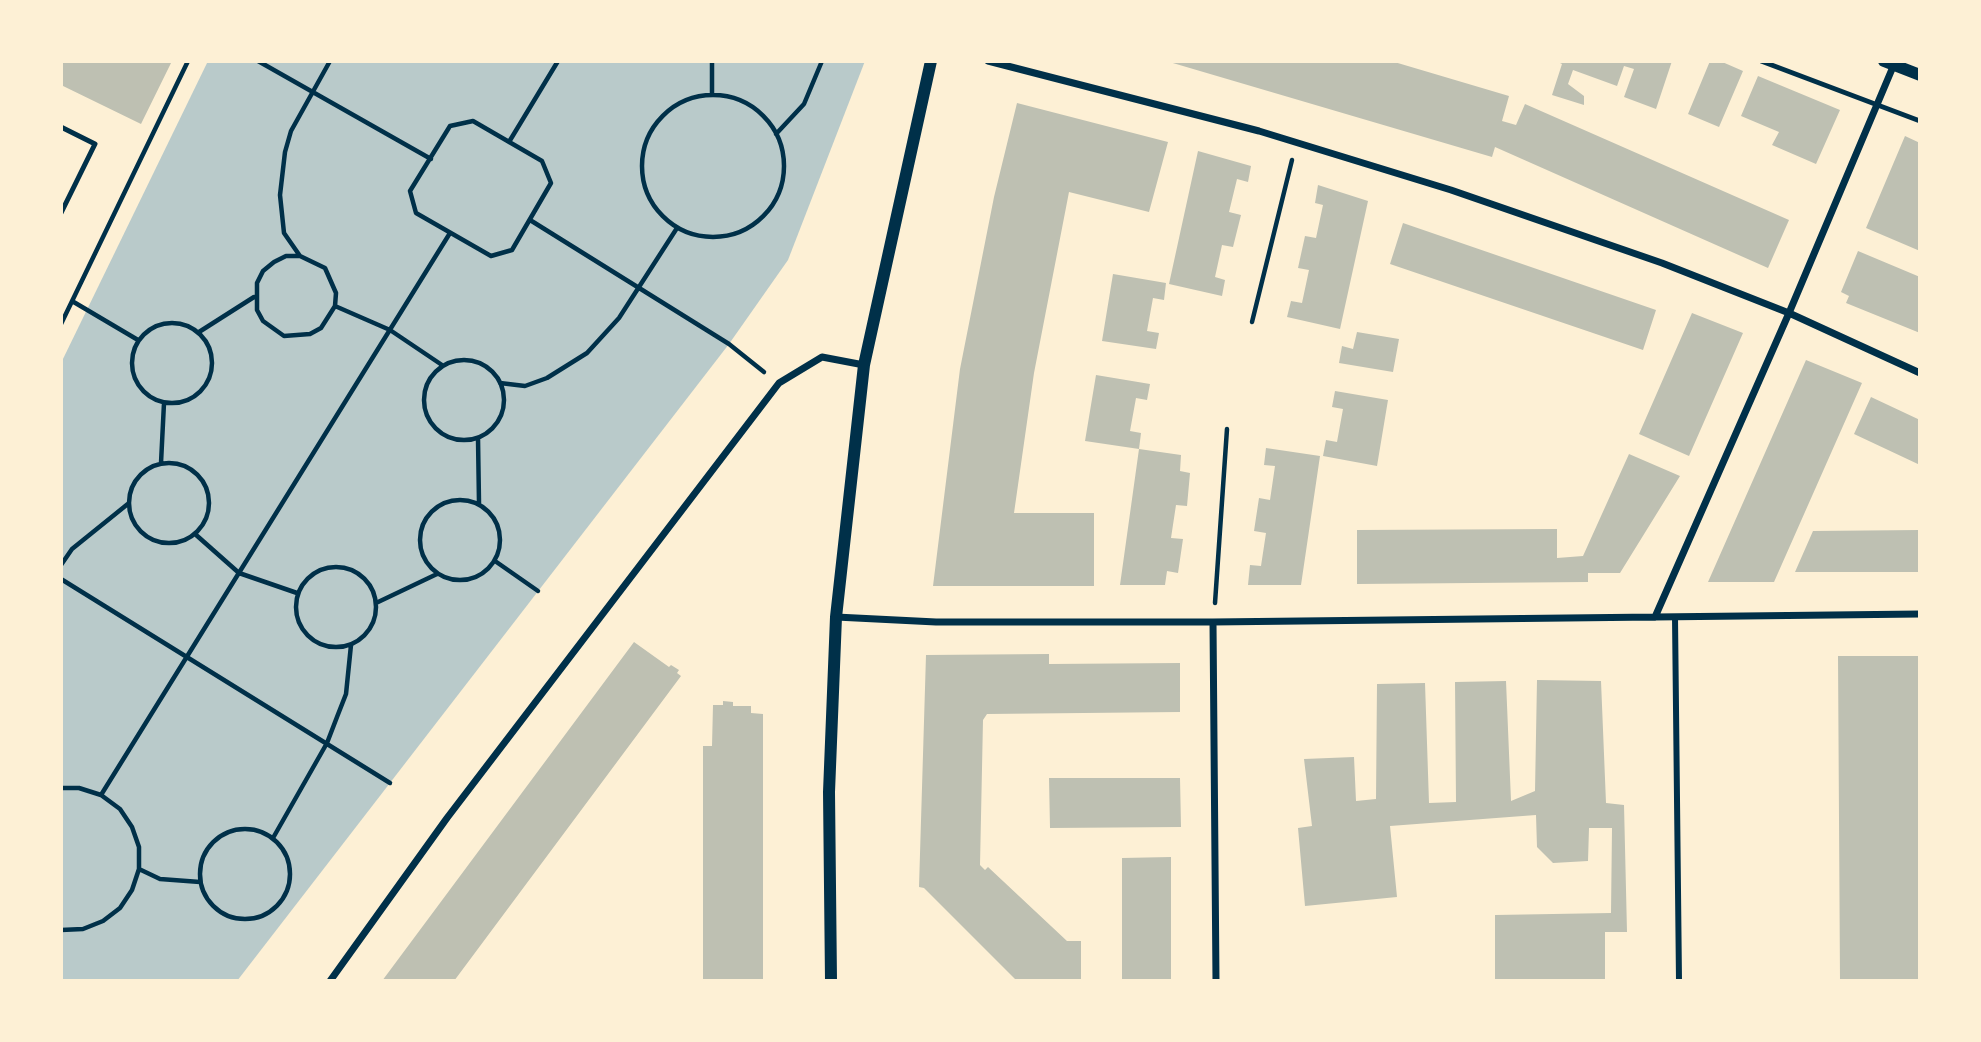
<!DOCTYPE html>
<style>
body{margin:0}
#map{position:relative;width:1981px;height:1042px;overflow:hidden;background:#fdf0d5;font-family:"Sofia Sans Condensed",sans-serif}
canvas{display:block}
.frame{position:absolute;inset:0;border:63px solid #fdf0d5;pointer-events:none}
</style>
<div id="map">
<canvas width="1981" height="1042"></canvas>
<div class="frame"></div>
</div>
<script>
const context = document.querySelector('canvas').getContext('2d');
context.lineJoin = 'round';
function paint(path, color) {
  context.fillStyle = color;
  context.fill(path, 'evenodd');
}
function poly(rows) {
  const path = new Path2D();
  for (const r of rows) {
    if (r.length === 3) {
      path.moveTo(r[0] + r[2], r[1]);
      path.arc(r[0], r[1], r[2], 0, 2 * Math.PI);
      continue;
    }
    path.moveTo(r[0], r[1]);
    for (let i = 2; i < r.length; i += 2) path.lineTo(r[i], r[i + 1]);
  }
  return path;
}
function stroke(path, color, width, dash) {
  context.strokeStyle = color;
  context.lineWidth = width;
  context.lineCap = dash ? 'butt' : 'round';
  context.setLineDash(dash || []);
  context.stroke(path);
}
paint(poly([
 [208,61,865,61,788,260,729,344,237,981,61,981,61,363]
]), '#b9caca');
paint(poly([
 [61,61,172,61,141,124,61,85],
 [1166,61,1391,61,1509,96,1502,121,1516,125,1525,104,1789,220,1768,268,1495,147,1492,157],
 [1556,61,1672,61,1656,109,1624,97,1634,69,1624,66,1617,86,1573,70,1568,84,1584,96,1584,105,1552,95,1562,64],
 [1710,61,1720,61,1743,71,1719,127,1688,114],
 [1758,76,1840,110,1816,164,1772,145,1779,132,1741,116],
 [1017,103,1168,142,1149,212,1069,192,1034,373,1014,513,1094,513,1094,586,933,586,960,369,994,197],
 [1905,136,1920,143,1920,251,1866,228],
 [1198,151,1251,166,1248,182,1237,179,1229,212,1241,215,1233,247,1222,245,1215,277,1225,280,1222,296,1169,284],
 [1318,185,1368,201,1340,329,1287,317,1291,301,1302,303,1309,270,1298,268,1305,236,1316,238,1323,205,1315,203],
 [1403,223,1656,310,1643,350,1390,264],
 [1858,251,1920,277,1920,333,1846,303,1849,296,1841,292],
 [1113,274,1166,283,1164,300,1153,298,1147,331,1159,333,1156,349,1102,341],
 [1692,313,1743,333,1689,456,1639,434],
 [1357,332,1399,339,1393,372,1339,363,1342,346,1353,349],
 [1806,360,1862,383,1774,582,1708,582],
 [1096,375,1150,384,1147,400,1136,398,1130,431,1141,433,1139,449,1085,441],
 [1335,391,1388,400,1377,466,1323,456,1326,440,1337,442,1343,409,1332,407],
 [1871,397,1920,420,1920,465,1854,434],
 [1266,448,1320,456,1301,585,1248,585,1250,565,1261,566,1266,533,1254,531,1259,498,1270,500,1275,466,1264,465],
 [1139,449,1181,455,1180,471,1190,473,1187,506,1176,505,1171,538,1183,539,1178,573,1167,571,1165,585,1120,585],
 [1629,454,1680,476,1620,573,1588,573,1588,582,1357,584,1357,530,1557,529,1557,558,1583,556],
 [1920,530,1920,572,1795,572,1813,531],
 [634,642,669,667,671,665,679,670,677,673,681,676,454,981,382,981],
 [1049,654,1049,664,1180,663,1180,712,987,714,983,720,980,865,985,870,988,867,1067,941,1081,941,1081,981,1017,981,924,888,919,887,926,655],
 [1838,656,1920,656,1920,981,1840,981],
 [1537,680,1601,681,1606,803,1624,805,1627,932,1605,932,1605,981,1495,981,1495,915,1611,913,1612,828,1589,828,1588,861,1553,863,1537,847,1536,815,1390,826,1397,897,1305,906,1298,828,1312,826,1304,759,1354,757,1356,801,1376,799,1377,684,1425,683,1429,803,1456,802,1455,682,1506,681,1511,801,1535,791],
 [723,701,733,702,733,706,751,706,751,713,763,714,763,981,703,981,703,746,712,746,713,705,723,705],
 [1049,778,1180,778,1181,827,1050,828],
 [1171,857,1171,981,1122,981,1122,858]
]), '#bec0b2');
stroke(poly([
 [258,61,431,159],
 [712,61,712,93],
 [713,166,71],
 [473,121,542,161,551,183,512,250,491,256,416,213,410,191,450,126,473,121],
 [776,134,804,104,822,61],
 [509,142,558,61],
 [530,220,729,344,764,372],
 [300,256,286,256,274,262,263,271,257,283,257,310,263,321,284,336,310,334,321,328,335,306,336,293,325,268,300,256,284,233,280,195,285,152,291,131,330,61],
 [72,301,138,340],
 [335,306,390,330,442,365],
 [1252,322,1292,160],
 [172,363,40],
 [61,324,188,61],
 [199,332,254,297],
 [464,400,40],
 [500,383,525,386,547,378,587,353,619,318,677,228],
 [478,438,479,503],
 [169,503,40],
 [161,463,164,403],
 [460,540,40],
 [195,534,239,573,297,593],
 [495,561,538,591],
 [61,565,72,549,129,503],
 [336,607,40],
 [61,579,390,783],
 [376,603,437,574],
 [1215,603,1227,429],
 [61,788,79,788,101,795,120,809,132,827,139,847,139,869,132,890,120,908,103,921,83,929,61,930],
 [101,795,450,233],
 [245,874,45],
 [273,838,327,743,337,717,346,694,351,645],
 [139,869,160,879,200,882]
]), '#003049', 4.5);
stroke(poly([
 [1761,61,1920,121],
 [61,127,95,144,61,213]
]), '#003049', 5);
stroke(poly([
 [1675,617,1679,981]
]), '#003049', 6);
stroke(poly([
 [988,61,1259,131,1451,190,1662,263,1789,313,1920,373],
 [836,617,936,622,1213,622,1920,614],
 [1655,617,1789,313,1895,62],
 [1213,622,1216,981],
 [330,981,447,818,779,383,822,357,864,365]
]), '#003049', 7);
stroke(poly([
 [1884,61,1920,75],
 [831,981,829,792,836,617,864,365,931,61]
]), '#003049', 12);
</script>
